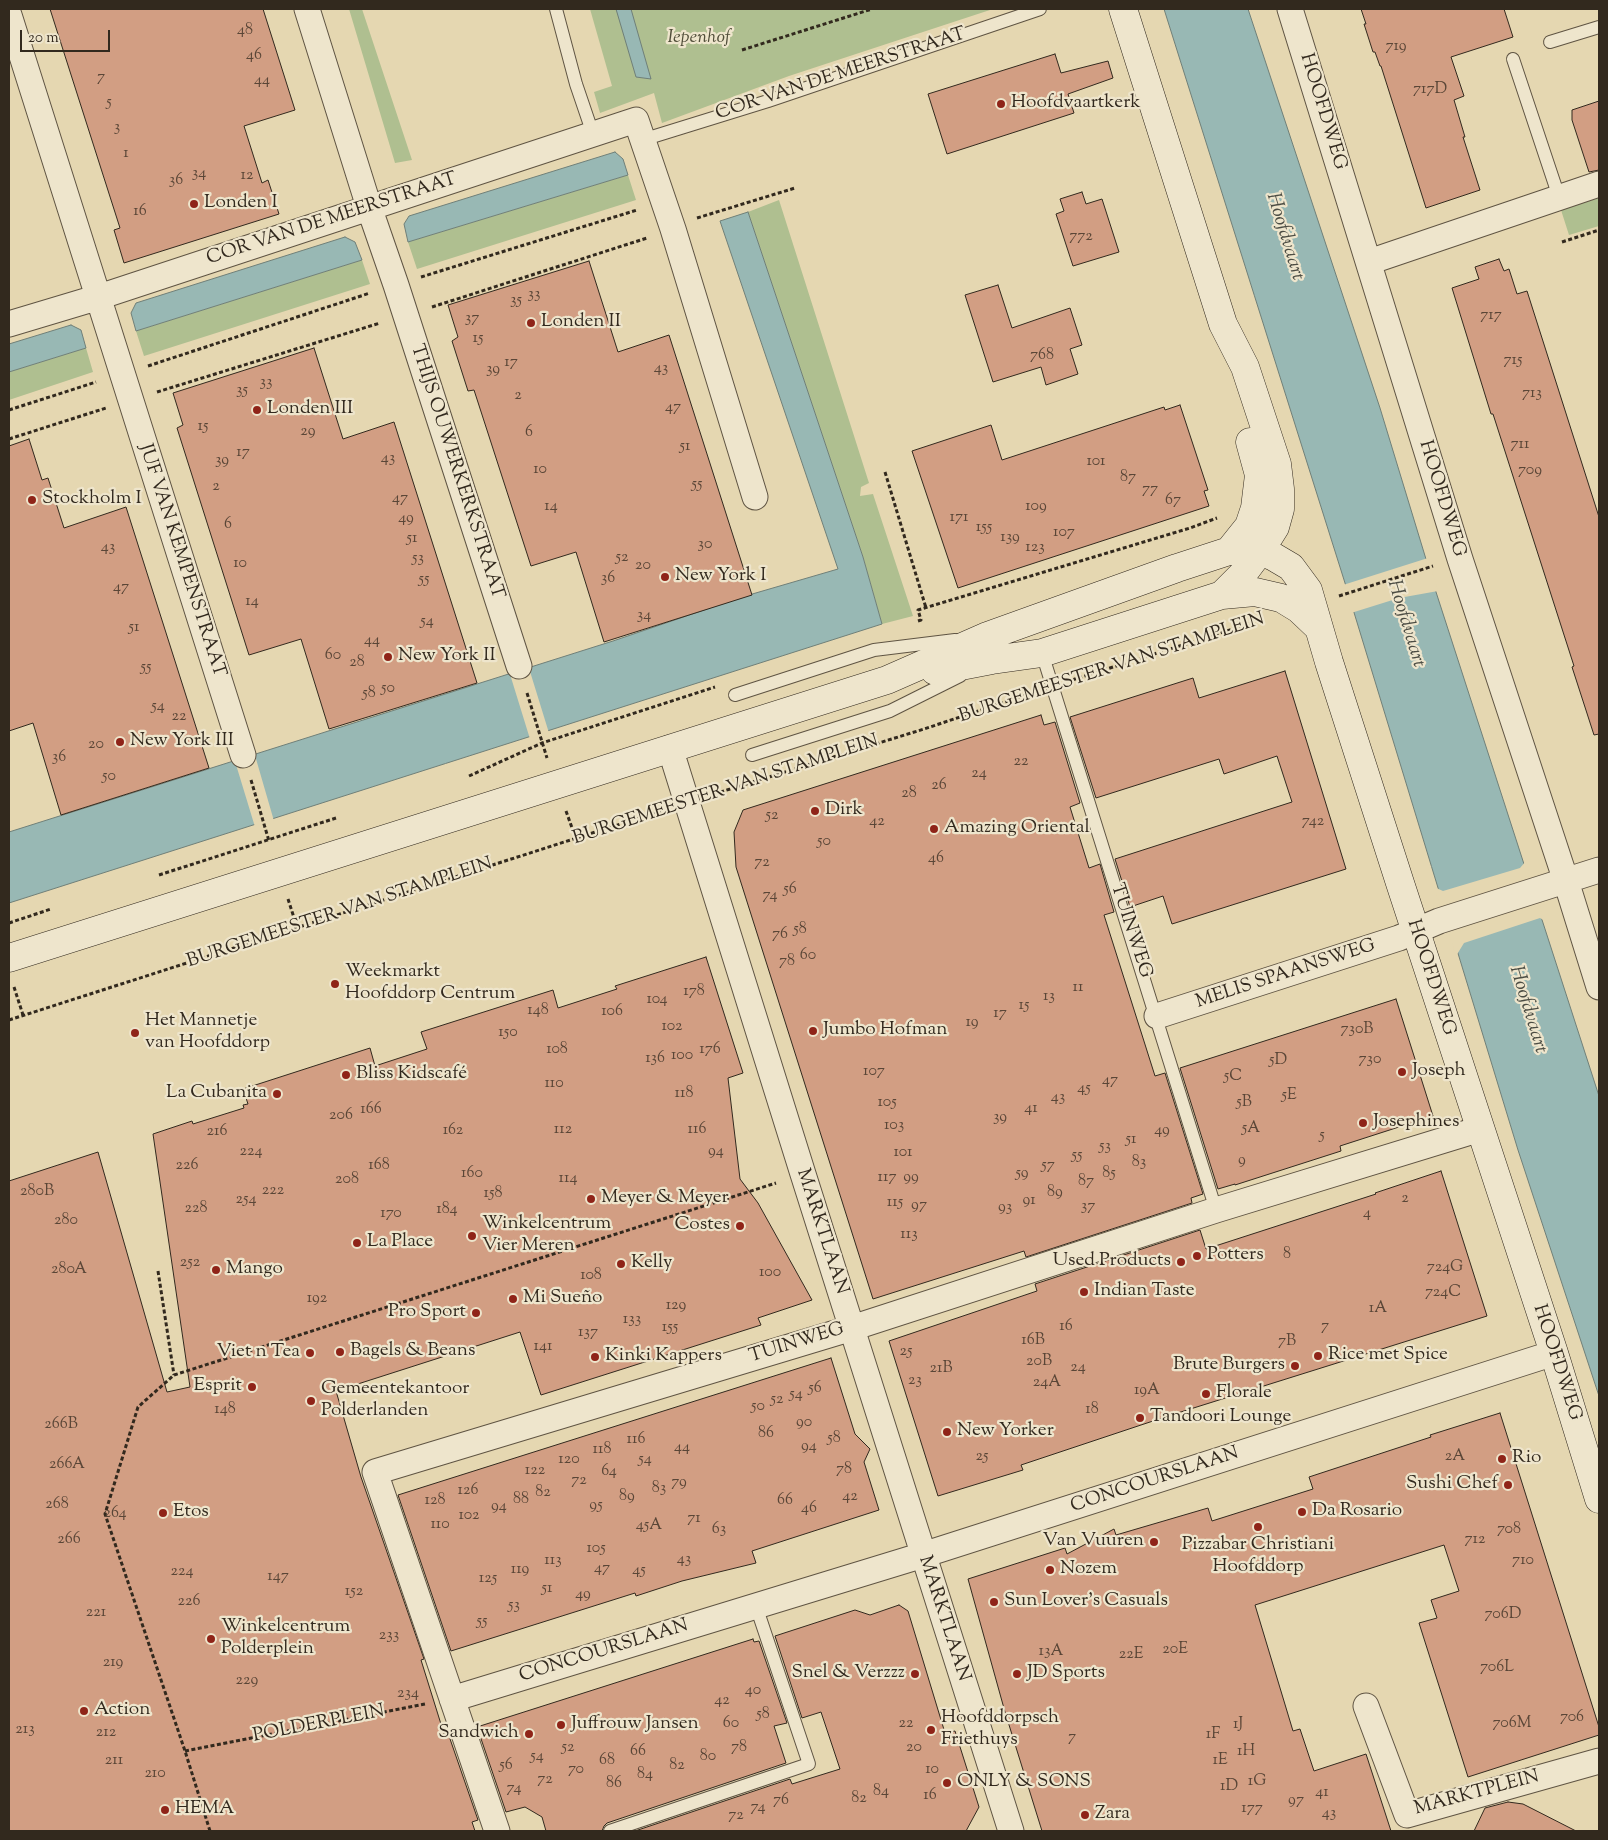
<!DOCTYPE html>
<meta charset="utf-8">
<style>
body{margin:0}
#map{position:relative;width:1608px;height:1840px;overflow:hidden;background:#e5d7b1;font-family:"Sorts Mill Goudy",serif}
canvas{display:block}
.frame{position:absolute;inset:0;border:10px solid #32291e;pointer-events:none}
.scale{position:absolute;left:20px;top:30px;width:90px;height:22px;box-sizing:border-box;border:2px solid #32291e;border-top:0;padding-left:6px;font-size:15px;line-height:18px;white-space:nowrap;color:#32291e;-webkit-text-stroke:4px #eee5cc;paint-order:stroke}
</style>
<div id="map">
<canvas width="1608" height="1840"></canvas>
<div class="frame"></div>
<div class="scale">20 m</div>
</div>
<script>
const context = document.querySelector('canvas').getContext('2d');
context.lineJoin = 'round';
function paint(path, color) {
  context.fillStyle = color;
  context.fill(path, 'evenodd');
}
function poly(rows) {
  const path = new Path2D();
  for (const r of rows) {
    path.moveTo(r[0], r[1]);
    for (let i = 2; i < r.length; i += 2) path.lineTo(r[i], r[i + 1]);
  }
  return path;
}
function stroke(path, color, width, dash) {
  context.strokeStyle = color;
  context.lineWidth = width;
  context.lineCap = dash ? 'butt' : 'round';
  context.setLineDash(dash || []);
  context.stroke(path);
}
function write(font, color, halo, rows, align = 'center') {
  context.font = font + ' "Sorts Mill Goudy",serif';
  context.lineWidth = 4.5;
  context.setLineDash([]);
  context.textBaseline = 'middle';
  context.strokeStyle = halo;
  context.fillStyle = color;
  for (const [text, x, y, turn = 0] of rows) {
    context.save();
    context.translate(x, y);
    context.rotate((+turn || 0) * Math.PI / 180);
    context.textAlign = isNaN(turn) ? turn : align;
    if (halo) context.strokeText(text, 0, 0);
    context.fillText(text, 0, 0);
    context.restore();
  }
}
paint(poly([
 [349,9,362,9,412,160,395,163],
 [590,9,993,9,789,76,662,123,654,93,600,113,594,92,612,86],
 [628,175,636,200,417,269,408,242],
 [1599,198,1599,226,1569,235,1561,210],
 [779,200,869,483,861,487,860,496,873,494,913,616,882,624,863,557,748,212],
 [362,260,370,284,144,356,136,331],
 [86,348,93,372,9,400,9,372]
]), '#afbf90');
const water = poly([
 [616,9,631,9,651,79,636,77,616,9],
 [1164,9,1248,9,1380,408,1436,592,1599,1096,1599,1396,1518,1150,1345,583,1164,9],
 [615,152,623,159,628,175,408,242,404,224,409,216,615,152],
 [748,212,863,557,882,624,9,903,9,832,613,641,742,597,838,569,720,221,748,212],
 [345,237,355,242,362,260,136,331,131,313,136,303,345,237],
 [71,325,81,330,86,348,9,372,9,344,71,325]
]);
paint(water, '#98b8b4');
stroke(water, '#6f7f78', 1);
paint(poly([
 [1428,558,1438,591,1399,598,1351,613,1343,585],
 [528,665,549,733,530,739,509,671],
 [254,752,274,821,255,827,234,758],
 [1526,861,1545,921,1540,918,1464,943,1456,956,1434,887,1443,891,1520,868]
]), '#e5d7b1');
const building = poly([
 [50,9,263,9,295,110,244,126,262,183,268,180,279,214,124,263,114,230,120,228,50,9],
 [1361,9,1504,9,1513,37,1451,57,1464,96,1454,100,1465,137,1463,137,1480,190,1426,208,1381,66,1380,66,1375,52,1373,52,1364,24,1366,24,1361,9],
 [1055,54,1061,73,1108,61,1113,78,1068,94,1074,113,947,154,928,94,1055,54],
 [1599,101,1599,170,1589,172,1572,120,1572,110,1599,101],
 [1082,192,1086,204,1102,199,1119,252,1073,266,1056,214,1064,211,1060,199,1082,192],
 [1499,259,1504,271,1509,269,1517,294,1527,291,1599,517,1599,734,1594,735,1572,667,1574,666,1493,414,1491,414,1452,288,1479,279,1475,267,1499,259],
 [589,261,618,352,669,335,752,595,604,642,576,552,531,566,474,390,468,391,452,341,458,337,448,305,589,261],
 [998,285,1012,328,1070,308,1082,345,1070,349,1078,374,1046,385,1041,367,993,382,965,295,998,285],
 [314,348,343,439,394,422,477,683,329,729,301,639,249,655,177,428,183,425,173,393,314,348],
 [1180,405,1208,490,1204,491,1209,506,958,588,912,451,991,425,1002,460,1164,407,1165,410,1180,405],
 [29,439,42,480,48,478,64,528,126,507,209,768,61,815,33,723,9,731,9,446,29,439],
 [1285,671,1346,869,1172,924,1163,896,1130,907,1115,859,1292,802,1277,756,1224,774,1219,759,1096,798,1070,717,1193,678,1199,698,1285,671],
 [1041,715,1044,725,1055,722,1080,803,1070,807,1089,868,1100,864,1114,912,1104,915,1155,1076,1165,1073,1203,1194,1191,1198,1192,1203,1026,1257,1024,1251,873,1299,736,867,734,832,743,810,1041,715],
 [706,957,743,1073,728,1078,740,1179,758,1203,812,1300,758,1318,761,1325,541,1395,520,1332,336,1391,361,1477,424,1659,421,1660,445,1737,449,1736,478,1820,472,1822,475,1831,9,1831,9,1181,98,1152,167,1392,190,1387,153,1134,192,1121,193,1124,244,1108,243,1105,248,1104,243,1089,370,1048,375,1066,427,1049,421,1032,553,990,558,1008,617,989,615,986,706,957],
 [1396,999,1433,1116,1340,1146,1341,1151,1235,1185,1235,1184,1218,1189,1180,1068,1396,999],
 [1441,1171,1487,1316,1168,1416,1021,1465,1023,1470,938,1496,889,1341,1037,1291,1035,1284,1200,1230,1206,1249,1376,1194,1375,1193,1441,1171],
 [831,1358,855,1434,870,1449,864,1462,879,1510,752,1551,756,1563,682,1581,636,1596,635,1593,451,1651,398,1495,831,1358],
 [1500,1413,1599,1727,1599,1735,1468,1777,1419,1623,1437,1618,1431,1600,1459,1591,1444,1545,1255,1605,1293,1731,1300,1729,1314,1771,1366,1754,1391,1831,1042,1831,1005,1712,968,1579,1065,1548,1067,1554,1114,1529,1116,1535,1208,1508,1212,1521,1313,1489,1309,1477,1431,1437,1430,1435,1500,1413],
 [899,1605,908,1611,945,1733,955,1731,979,1807,966,1831,635,1831,790,1779,792,1784,840,1769,821,1712,802,1718,775,1636,855,1610,870,1615,899,1605],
 [753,1639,754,1642,759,1641,787,1723,774,1726,786,1763,607,1823,604,1826,602,1831,546,1831,542,1817,525,1807,506,1812,477,1727,753,1639],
 [1508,1802,1523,1804,1576,1831,1474,1831,1485,1808,1508,1802]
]);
paint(building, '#d29e83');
stroke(building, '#32291e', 1);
const lane = poly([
 [556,9,576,84,593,134],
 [1550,42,1599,27],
 [1513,59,1559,197],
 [642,140,768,101,1040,9],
 [1042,653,1216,1210],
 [735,695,874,650,955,640],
 [752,755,890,711,960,676],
 [610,1831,809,1764,756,1606]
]);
const street = poly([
 [307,9,369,207,396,285,519,666],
 [1290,9,1460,559,1566,881,1599,987],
 [9,15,243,755],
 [1369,262,1599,184],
 [9,324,99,297,636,120,673,229,755,497],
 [670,748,803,1174,1011,1831],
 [1157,1016,1399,938,1439,921,1599,870],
 [452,1699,923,1555,1554,1353],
 [1366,1706,1407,1815,1599,1761],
 [497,1831,375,1472,852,1328,1216,1210,1480,1129]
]);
const secondary = poly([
 [1123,9,1223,324,1245,367,1277,464,1280,489,1280,509,1275,527,1260,551,1242,575,1222,595],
 [1229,551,1249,526,1255,508,1259,475,1250,442],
 [935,671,992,660,1042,653,1222,595,1255,592,1281,598,1299,609,1318,627],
 [9,958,887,680,985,637,1177,568,1229,551,1260,551,1274,557,1291,567,1308,590,1329,662,1400,883,1554,1353,1599,1499]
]);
stroke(lane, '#5f5443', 14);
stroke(street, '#5f5443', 27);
stroke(secondary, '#32291e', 29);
stroke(poly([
 [742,50,872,9],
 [697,218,795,188],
 [1562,242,1599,230],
 [421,277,637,210],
 [432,307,647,238],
 [148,366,370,293],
 [157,392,380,323],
 [9,410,96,382],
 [9,439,106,408],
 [885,472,926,608],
 [1339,596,1433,566],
 [918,621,921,620,918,610,1190,528,1217,518],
 [1072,680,1249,624],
 [527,693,547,758],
 [469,776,542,743,715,687],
 [251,780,269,841],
 [714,794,924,729,1032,693],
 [566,811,576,839],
 [159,875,336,818],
 [288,899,297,927],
 [9,923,51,909],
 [14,987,23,1015],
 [9,1020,661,811],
 [158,1271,174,1375],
 [185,1751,425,1704],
 [210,1831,185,1751,105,1514,138,1407,174,1375,776,1183]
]), '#32291e', 3, [4, 2.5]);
stroke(lane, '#eee5cc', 12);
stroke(street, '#eee5cc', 25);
stroke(secondary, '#eee5cc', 28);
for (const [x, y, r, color] of [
 [1001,104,5,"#8f2418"],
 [194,204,5,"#8f2418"],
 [531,323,5,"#8f2418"],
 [257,410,5,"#8f2418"],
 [32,500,5,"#8f2418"],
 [665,577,5,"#8f2418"],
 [388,657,5,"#8f2418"],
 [120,742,5,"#8f2418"],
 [815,811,5,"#8f2418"],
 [934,829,5,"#8f2418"],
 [335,984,5,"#8f2418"],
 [813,1031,5,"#8f2418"],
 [135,1033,5,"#8f2418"],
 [1402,1072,5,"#8f2418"],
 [346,1075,5,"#8f2418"],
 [277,1094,5,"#8f2418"],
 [1363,1123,5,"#8f2418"],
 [591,1199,5,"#8f2418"],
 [740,1226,5,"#8f2418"],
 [472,1236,5,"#8f2418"],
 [357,1243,5,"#8f2418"],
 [1197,1256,5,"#8f2418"],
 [1181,1262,5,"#8f2418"],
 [621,1264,5,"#8f2418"],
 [216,1270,5,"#8f2418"],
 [1084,1292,5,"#8f2418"],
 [513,1299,5,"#8f2418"],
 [476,1313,5,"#8f2418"],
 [340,1352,5,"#8f2418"],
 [310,1353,5,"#8f2418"],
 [1318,1356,5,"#8f2418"],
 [595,1357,5,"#8f2418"],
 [1295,1366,5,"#8f2418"],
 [252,1387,5,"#8f2418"],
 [1206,1394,5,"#8f2418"],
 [311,1401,5,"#8f2418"],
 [1140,1418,5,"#8f2418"],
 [947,1432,5,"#8f2418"],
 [1502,1459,5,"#8f2418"],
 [1508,1485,5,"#8f2418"],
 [1302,1512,5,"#8f2418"],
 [163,1513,5,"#8f2418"],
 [1258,1527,5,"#8f2418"],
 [1154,1542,5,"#8f2418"],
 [1050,1570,5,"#8f2418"],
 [994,1602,5,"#8f2418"],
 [211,1639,5,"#8f2418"],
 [915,1674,5,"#8f2418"],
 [1017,1674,5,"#8f2418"],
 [84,1711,5,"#8f2418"],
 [561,1725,5,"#8f2418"],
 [931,1730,5,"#8f2418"],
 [529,1734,5,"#8f2418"],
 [947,1783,5,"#8f2418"],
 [165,1810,5,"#8f2418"],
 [1085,1815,5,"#8f2418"]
]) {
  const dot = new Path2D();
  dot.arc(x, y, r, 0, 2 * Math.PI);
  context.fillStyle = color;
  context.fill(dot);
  stroke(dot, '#eee5cc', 2);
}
write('16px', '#5a4637', null, [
 ["48",245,31],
 ["719",1396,47],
 ["46",254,56],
 ["7",101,78],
 ["44",262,81],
 ["717D",1430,90],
 ["5",109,103],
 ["3",117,128],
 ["1",126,154],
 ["34",199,174],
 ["12",247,176],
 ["36",176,181],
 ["16",140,212],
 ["772",1081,237],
 ["33",534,295],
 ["35",516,301],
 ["717",1491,316],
 ["37",472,319],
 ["15",478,339],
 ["768",1042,356],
 ["715",1513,361],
 ["17",511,363],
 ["43",661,369],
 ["39",493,370],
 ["33",266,383],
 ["35",242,391],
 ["713",1532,394],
 ["2",518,396],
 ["47",673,408],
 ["15",203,427],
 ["29",308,432],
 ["6",529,433],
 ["711",1520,445],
 ["51",685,447],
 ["17",243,453],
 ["43",388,459],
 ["39",222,461],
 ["101",1096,462],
 ["10",540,470],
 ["709",1530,471],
 ["87",1128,478],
 ["55",697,485],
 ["2",216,487],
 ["77",1150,490],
 ["47",400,499],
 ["67",1173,501],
 ["14",551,507],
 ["109",1036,507],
 ["171",959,518],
 ["49",406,519],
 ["6",228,525],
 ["155",984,528],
 ["107",1064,533],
 ["139",1010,538],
 ["51",412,539],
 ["30",705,545],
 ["43",108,548],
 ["123",1035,548],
 ["52",622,558],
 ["53",418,559],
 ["10",240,564],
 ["20",643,566],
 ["36",608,579],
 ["55",424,580],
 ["47",121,588],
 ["14",252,602],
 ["34",644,616],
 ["54",427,622],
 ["51",134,628],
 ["44",372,641],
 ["60",333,656],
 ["28",357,663],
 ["55",146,668],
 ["50",388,689],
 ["58",369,694],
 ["54",158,707],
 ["22",179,717],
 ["20",96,745],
 ["36",59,758],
 ["22",1021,762],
 ["24",979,774],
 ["50",109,777],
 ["26",939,786],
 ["28",909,794],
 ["52",772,816],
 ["42",877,822],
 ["742",1313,822],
 ["50",824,842],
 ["46",936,859],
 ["72",762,863],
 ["56",790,890],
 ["74",770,896],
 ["58",800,930],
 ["76",780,935],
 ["60",808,956],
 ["78",787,962],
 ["11",1078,988],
 ["178",694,992],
 ["13",1049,997],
 ["104",657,1000],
 ["15",1024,1006],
 ["148",538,1011],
 ["106",612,1012],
 ["17",1000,1014],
 ["19",972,1023],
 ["102",672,1027],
 ["730B",1357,1030],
 ["150",508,1033],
 ["108",557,1050],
 ["176",710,1050],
 ["100",682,1056],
 ["136",655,1059],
 ["730",1370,1060],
 ["5D",1278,1061],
 ["107",874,1072],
 ["5C",1233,1077],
 ["47",1110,1081],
 ["110",554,1084],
 ["45",1084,1089],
 ["118",684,1094],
 ["5E",1289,1096],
 ["43",1058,1098],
 ["105",887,1103],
 ["5B",1244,1103],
 ["41",1031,1109],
 ["166",371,1110],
 ["206",341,1116],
 ["39",1000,1118],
 ["103",894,1126],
 ["5A",1251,1129],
 ["112",563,1130],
 ["116",697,1130],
 ["162",453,1131],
 ["49",1162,1131],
 ["216",217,1132],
 ["5",1322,1136],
 ["51",1131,1140],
 ["53",1105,1147],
 ["224",251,1152],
 ["94",716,1152],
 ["101",903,1153],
 ["55",1077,1156],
 ["9",1242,1161],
 ["83",1139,1163],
 ["226",187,1166],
 ["168",379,1166],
 ["57",1048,1166],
 ["160",472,1174],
 ["59",1022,1174],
 ["85",1109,1174],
 ["117",887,1178],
 ["99",911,1178],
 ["114",568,1179],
 ["208",347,1180],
 ["87",1086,1182],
 ["222",273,1191],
 ["280B",37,1192],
 ["89",1055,1193],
 ["158",493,1194],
 ["2",1405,1199],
 ["254",246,1200],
 ["91",1029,1201],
 ["115",895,1203],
 ["97",919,1206],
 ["37",1088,1207],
 ["93",1005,1208],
 ["228",196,1209],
 ["184",447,1210],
 ["170",391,1214],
 ["4",1367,1214],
 ["280",66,1221],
 ["113",909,1235],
 ["8",1287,1255],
 ["252",190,1263],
 ["724G",1445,1268],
 ["280A",69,1270],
 ["100",770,1273],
 ["108",591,1276],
 ["724C",1443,1293],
 ["192",317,1299],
 ["129",676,1306],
 ["1A",1378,1309],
 ["133",632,1320],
 ["16",1066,1327],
 ["7",1325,1327],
 ["155",670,1328],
 ["137",588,1333],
 ["16B",1033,1341],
 ["7B",1287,1342],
 ["141",543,1347],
 ["25",906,1352],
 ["20B",1039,1362],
 ["24",1078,1368],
 ["21B",941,1369],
 ["23",915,1381],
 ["24A",1047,1383],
 ["56",815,1389],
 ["19A",1147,1391],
 ["54",796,1395],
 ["52",777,1400],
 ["50",758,1407],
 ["148",225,1410],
 ["18",1092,1410],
 ["90",804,1423],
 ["266B",61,1425],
 ["86",766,1434],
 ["58",834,1439],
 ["116",636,1440],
 ["94",809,1447],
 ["44",682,1448],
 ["118",602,1450],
 ["25",982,1457],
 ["2A",1455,1457],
 ["120",569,1460],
 ["54",645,1460],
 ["266A",67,1465],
 ["78",844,1470],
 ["122",535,1471],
 ["64",609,1472],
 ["72",579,1481],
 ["79",679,1483],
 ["83",659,1489],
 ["126",468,1491],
 ["82",543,1493],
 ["89",627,1497],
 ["42",850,1497],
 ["88",521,1500],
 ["128",435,1501],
 ["66",785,1501],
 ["268",57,1505],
 ["95",596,1506],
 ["94",499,1507],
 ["46",809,1509],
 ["264",115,1514],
 ["102",469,1516],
 ["71",694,1519],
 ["110",440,1525],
 ["45A",649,1526],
 ["63",719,1530],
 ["708",1509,1530],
 ["266",69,1540],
 ["712",1475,1540],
 ["105",596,1549],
 ["43",684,1560],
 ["113",553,1561],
 ["710",1523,1561],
 ["47",602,1569],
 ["119",520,1570],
 ["45",639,1571],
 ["224",182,1572],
 ["147",278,1577],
 ["125",488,1579],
 ["51",547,1589],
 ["152",354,1592],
 ["49",583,1595],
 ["226",189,1602],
 ["53",514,1606],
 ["221",96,1613],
 ["706D",1503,1615],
 ["55",482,1622],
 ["233",389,1636],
 ["20E",1175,1650],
 ["13A",1051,1652],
 ["22E",1131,1655],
 ["219",113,1663],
 ["706L",1497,1668],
 ["229",247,1681],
 ["40",753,1691],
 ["234",408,1694],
 ["42",722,1701],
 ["58",763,1715],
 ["706",1572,1718],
 ["60",731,1724],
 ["22",906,1724],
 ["706M",1512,1724],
 ["1J",1238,1725],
 ["213",25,1730],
 ["212",106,1733],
 ["1F",1213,1735],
 ["7",1072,1738],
 ["52",568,1748],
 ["78",739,1748],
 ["20",914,1748],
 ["66",638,1752],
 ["1H",1246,1752],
 ["54",537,1757],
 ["80",708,1757],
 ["211",114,1761],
 ["68",607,1761],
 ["1E",1220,1761],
 ["56",506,1766],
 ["82",677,1766],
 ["70",576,1770],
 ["10",932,1770],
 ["210",155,1774],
 ["84",645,1775],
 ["72",545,1780],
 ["1G",1257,1782],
 ["86",614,1784],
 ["1D",1229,1787],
 ["74",514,1789],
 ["84",881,1792],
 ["41",1322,1793],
 ["16",930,1796],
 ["82",859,1799],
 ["76",781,1801],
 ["97",1296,1801],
 ["74",758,1808],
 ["177",1252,1809],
 ["43",1329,1814],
 ["72",736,1816]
]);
write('italic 19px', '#514e3a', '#eee5cc', [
 ["Iepenhof",699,39]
]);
write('19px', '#32291e', '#eee5cc', [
 ["COR VAN DE MEERSTRAAT",841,75,-18],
 ["HOOFDWEG",1322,112,73],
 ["COR VAN DE MEERSTRAAT",332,220,-18],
 ["THIJS OUWERKERKSTRAAT",456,472,72],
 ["HOOFDWEG",1441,499,73],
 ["JUF VAN KEMPENSTRAAT",181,561,72],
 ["BURGEMEESTER VAN STAMPLEIN",1112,669,-18],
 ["BURGEMEESTER VAN STAMPLEIN",726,791,-18],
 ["BURGEMEESTER VAN STAMPLEIN",340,914,-18],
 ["TUINWEG",1130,931,72],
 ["MELIS SPAANSWEG",1286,975,-18],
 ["HOOFDWEG",1430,978,72],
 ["MARKTLAAN",821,1232,72],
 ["TUINWEG",797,1344,-17],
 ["HOOFDWEG",1556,1363,72],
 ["CONCOURSLAAN",1155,1481,-18],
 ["MARKTLAAN",943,1619,72],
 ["CONCOURSLAAN",604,1652,-17],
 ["POLDERPLEIN",319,1725,-11],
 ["MARKTPLEIN",1477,1794,-15]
]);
write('19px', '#32291e', '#eee5cc', [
 ["Hoofdvaartkerk",1011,104],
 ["Londen I",204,204],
 ["Londen II",541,323],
 ["Londen III",267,410],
 ["Stockholm I",42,500],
 ["New York I",675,577],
 ["New York II",398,657],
 ["New York III",130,742],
 ["Dirk",825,811],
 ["Amazing Oriental",944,829],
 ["Weekmarkt",345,973],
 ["Hoofddorp Centrum",345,995],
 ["Het Mannetje",145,1022],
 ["van Hoofddorp",145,1044],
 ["Jumbo Hofman",823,1031],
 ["Joseph",1412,1072],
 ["Bliss Kidscafé",356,1075],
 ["La Cubanita",267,1094,"right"],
 ["Josephines",1373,1123],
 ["Meyer & Meyer",601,1199],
 ["Winkelcentrum",482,1225],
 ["Vier Meren",482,1247],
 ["Costes",730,1226,"right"],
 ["La Place",367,1243],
 ["Potters",1207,1256],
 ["Used Products",1171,1262,"right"],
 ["Kelly",631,1264],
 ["Mango",226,1270],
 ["Indian Taste",1094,1292],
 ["Mi Sueño",523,1299],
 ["Pro Sport",466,1313,"right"],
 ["Bagels & Beans",350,1352],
 ["Viet n Tea",300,1353,"right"],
 ["Rice met Spice",1328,1356],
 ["Kinki Kappers",605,1357],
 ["Brute Burgers",1285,1366,"right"],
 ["Esprit",242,1387,"right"],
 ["Gemeentekantoor",321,1390],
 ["Polderlanden",321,1412],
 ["Florale",1216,1394],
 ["Tandoori Lounge",1150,1418],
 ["New Yorker",957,1432],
 ["Rio",1512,1459],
 ["Sushi Chef",1498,1485,"right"],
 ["Da Rosario",1312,1512],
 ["Etos",173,1513],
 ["Van Vuuren",1144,1542,"right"],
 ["Pizzabar Christiani",1258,1546,"center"],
 ["Hoofddorp",1258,1568,"center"],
 ["Nozem",1060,1570],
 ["Sun Lover's Casuals",1004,1602],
 ["Winkelcentrum",221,1628],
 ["Polderplein",221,1650],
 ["Snel & Verzzz",905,1674,"right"],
 ["JD Sports",1027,1674],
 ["Action",94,1711],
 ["Hoofddorpsch",941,1719],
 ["Friethuys",941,1741],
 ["Juffrouw Jansen",571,1725],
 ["Sandwich",519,1734,"right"],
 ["ONLY & SONS",957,1783],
 ["HEMA",175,1810],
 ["Zara",1095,1815]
], 'left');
write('italic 20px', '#4c4d44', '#eee5cc', [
 ["Hoofdvaart",1284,237,73],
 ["Hoofdvaart",1405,624,73],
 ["Hoofdvaart",1527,1010,73]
]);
</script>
